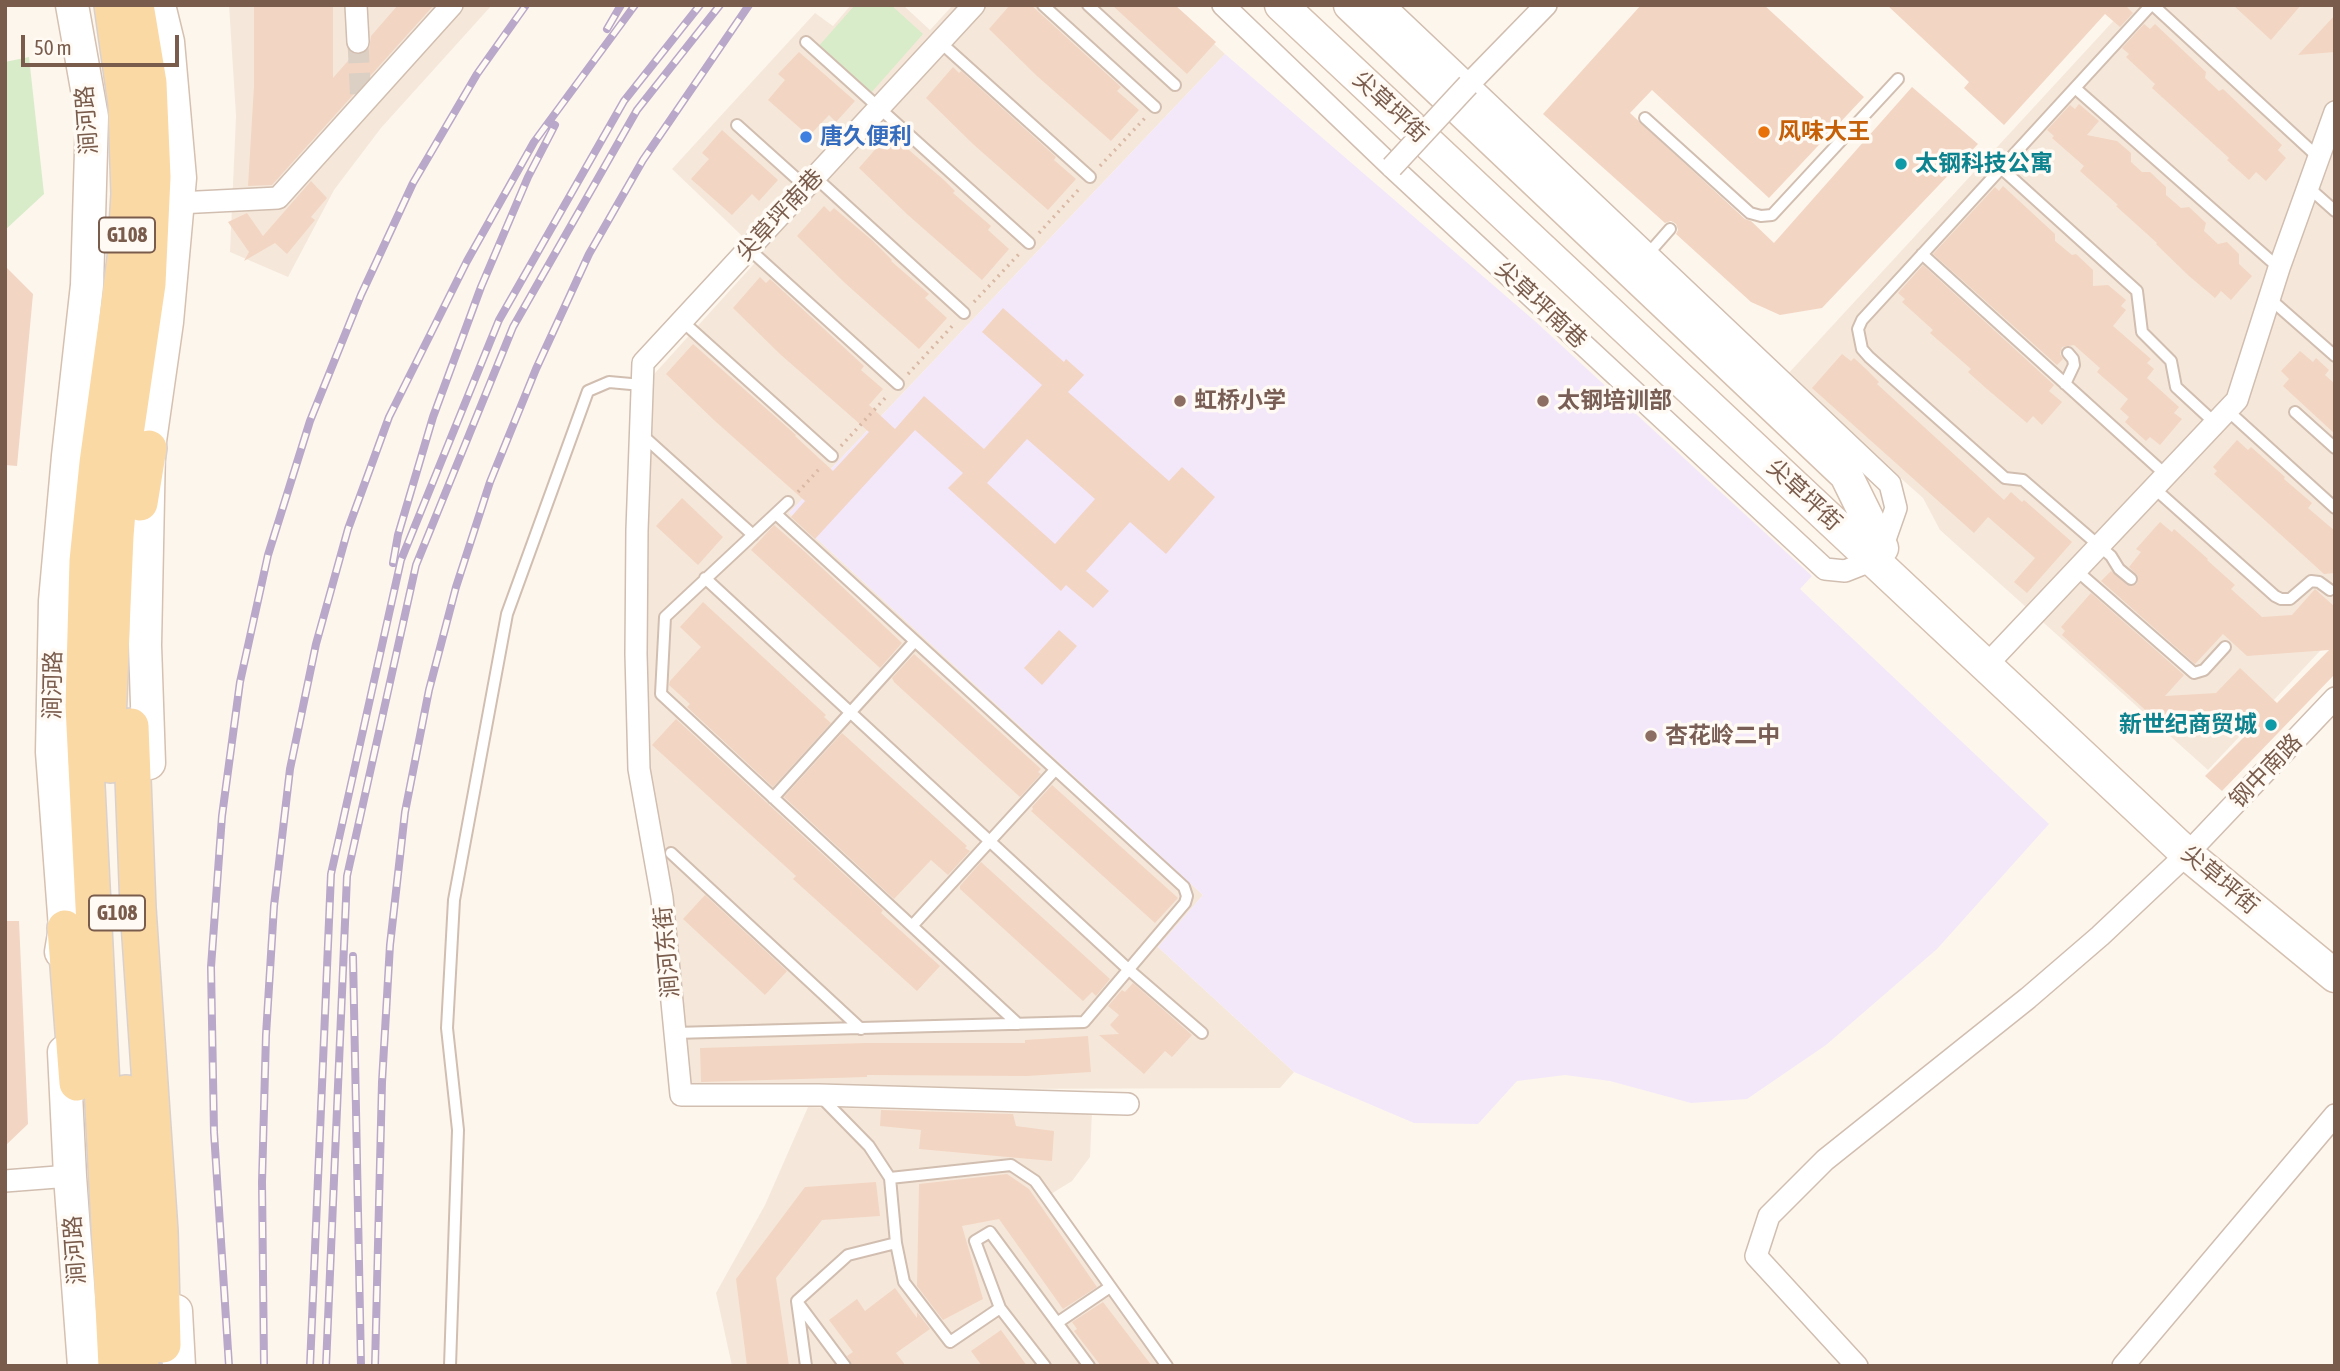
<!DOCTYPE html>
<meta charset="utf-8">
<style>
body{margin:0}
#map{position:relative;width:2340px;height:1371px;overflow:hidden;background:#fdf6ec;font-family:"Asap Condensed",sans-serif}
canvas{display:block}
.frame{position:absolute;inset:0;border:7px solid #7a5c4d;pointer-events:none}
.scale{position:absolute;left:21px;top:35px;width:158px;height:32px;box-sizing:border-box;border:4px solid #7a5c4d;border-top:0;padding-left:9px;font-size:21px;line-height:24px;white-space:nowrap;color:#7a5c4d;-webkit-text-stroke:5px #fffaf3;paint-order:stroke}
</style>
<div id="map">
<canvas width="2340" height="1371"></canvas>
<div class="frame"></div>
<div class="scale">50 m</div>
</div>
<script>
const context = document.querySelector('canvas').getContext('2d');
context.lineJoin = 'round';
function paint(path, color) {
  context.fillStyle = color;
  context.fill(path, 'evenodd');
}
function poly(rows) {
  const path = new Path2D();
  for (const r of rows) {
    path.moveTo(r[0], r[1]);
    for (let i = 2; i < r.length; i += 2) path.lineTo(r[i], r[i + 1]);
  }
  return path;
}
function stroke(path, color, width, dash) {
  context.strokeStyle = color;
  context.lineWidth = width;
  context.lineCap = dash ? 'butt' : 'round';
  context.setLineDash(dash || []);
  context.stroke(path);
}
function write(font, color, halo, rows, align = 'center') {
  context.font = font + ' "Asap Condensed","Noto Sans SC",sans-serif';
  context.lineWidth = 7;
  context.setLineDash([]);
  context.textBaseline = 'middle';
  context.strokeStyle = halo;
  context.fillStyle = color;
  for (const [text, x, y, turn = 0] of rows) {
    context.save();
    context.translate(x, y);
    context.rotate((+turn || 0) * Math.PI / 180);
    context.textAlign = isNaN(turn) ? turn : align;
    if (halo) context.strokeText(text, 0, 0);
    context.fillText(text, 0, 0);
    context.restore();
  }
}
paint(poly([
 [229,5,492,5,381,128,334,190,288,277,230,252,236,116],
 [851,5,903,5,930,30,953,5,1172,5,1225,54,789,513,1203,895,1158,947,1294,1072,1280,1088,688,1090,646,761,646,383,762,255,672,169,815,13,833,26],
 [2128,5,2335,5,2335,635,2208,770,1940,530,1923,498,1786,376],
 [808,1107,1055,1114,1092,1112,1090,1157,1072,1181,1051,1194,1173,1366,732,1366,716,1293,765,1205]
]), '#f5e8da');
paint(poly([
 [1225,54,1536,322,1812,576,1800,589,2049,824,1937,949,1826,1045,1747,1099,1691,1103,1610,1081,1565,1075,1517,1081,1478,1124,1414,1123,1294,1072,1158,947,1203,895,789,513]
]), '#f3e8fa');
paint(poly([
 [855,5,891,5,923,34,870,94,817,48],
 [29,57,44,194,5,230,5,62]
]), '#d8ecc9');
paint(poly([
 [254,5,333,5,333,78,354,54,365,53,369,49,371,36,398,5,434,5,272,185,248,186,254,86],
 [1010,5,1031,5,1121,87,1117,91,1139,110,1111,141,1037,76,989,29],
 [1112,5,1175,5,1216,42,1187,74],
 [1641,5,1764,5,1864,97,1769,198,1652,90,1630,113,1745,219,1751,221,1774,243,1912,87,1978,144,1822,308,1780,315,1751,302,1676,234,1678,230,1676,224,1671,221,1665,223,1543,114],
 [1887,5,2125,5,2133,13,2120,27,2105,14,2004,125,1964,88,1969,82],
 [2233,5,2301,5,2271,40],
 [2335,15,2335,52,2298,55],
 [2144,24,2150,29,2155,24,2206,72,2205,78,2219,91,2223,89,2282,145,2278,150,2286,158,2266,181,2256,172,2249,180,2227,160,2229,158,2152,88,2155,84,2126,57,2129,54,2122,48],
 [799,52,855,101,836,122,829,115,809,136,768,100,785,80,778,74],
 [953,67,959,73,961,71,1056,157,1054,160,1076,179,1048,210,974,145,926,98],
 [2079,104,2099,121,2087,135,2117,141,2131,153,2131,162,2142,172,2150,172,2166,187,2166,195,2181,208,2189,207,2206,223,2204,231,2218,244,2227,242,2239,254,2239,264,2252,276,2231,300,2221,291,2215,298,2189,276,2156,244,2157,243,2116,206,2118,205,2080,171,2084,166,2052,138,2054,136,2047,130,2070,105,2075,109],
 [722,130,778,180,759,201,752,194,732,215,691,179,709,159,702,153],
 [886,137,893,143,896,139,944,180,955,191,953,193,991,226,988,230,1009,249,982,280,908,215,859,168],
 [311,181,327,198,311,217,315,220,287,254,275,243,244,261,249,252,228,222,247,213,263,236],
 [2003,186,2055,234,2055,241,2072,255,2076,254,2093,270,2093,286,2108,285,2126,300,2121,306,2126,310,2113,326,2151,359,2147,363,2154,369,2147,378,2179,407,2174,413,2182,419,2160,445,2150,437,2146,441,2125,422,2129,417,2120,409,2128,399,2097,372,2100,368,2074,345,2062,347,2060,354,2063,359,2057,365,1933,254,1995,187,1999,191],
 [824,206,830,212,834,208,873,241,892,260,891,261,929,294,925,298,947,318,919,349,845,283,797,236],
 [1923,265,2054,385,2049,391,2062,402,2042,425,2033,416,2027,423,1987,389,1968,372,1971,369,1930,333,1933,330,1902,302,1905,299,1898,293],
 [5,266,33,294,17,466,5,465],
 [760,277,766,283,770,279,864,366,861,370,883,389,869,405,895,429,924,396,984,449,1042,385,982,332,1003,308,1064,362,1066,359,1084,375,1068,392,1169,481,1182,467,1215,497,1166,554,1130,522,1086,571,1109,591,1093,608,1066,585,1061,591,948,488,963,473,915,430,815,539,791,517,805,501,715,421,666,374,693,344,796,435,795,436,833,471,869,432,781,355,733,308],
 [1027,439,1095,499,1055,544,987,483],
 [2300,351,2313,362,2316,358,2329,370,2325,375,2335,384,2335,434,2283,386,2289,379,2281,371],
 [1842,354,1851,361,1854,358,1866,369,1879,382,1877,384,2004,500,2011,492,2022,502,2024,500,2072,542,2027,593,2014,582,2035,558,1988,517,1974,533,1812,388],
 [2237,440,2248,450,2251,447,2285,477,2284,479,2312,503,2308,508,2335,531,2335,573,2324,574,2214,474,2217,471,2213,467],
 [682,498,723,537,698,565,656,526],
 [2160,522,2172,532,2174,529,2208,559,2207,560,2235,585,2231,589,2262,617,2292,615,2315,589,2335,607,2335,674,2222,791,2205,776,2252,729,2172,734,2062,635,2065,631,2061,627,2091,593,2184,675,2165,696,2216,693,2240,668,2277,703,2329,650,2247,656,2223,634,2195,664,2101,581,2111,571,2127,585,2137,584,2138,576,2129,567,2141,552,2136,549],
 [774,525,804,551,902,643,880,668,751,550],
 [703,602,826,715,824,717,831,723,773,787,687,707,690,704,669,685,670,681,701,647,680,627],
 [1059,630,1077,646,1042,685,1024,668],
 [914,654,1041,769,1038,772,1041,774,1020,797,894,682,892,678],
 [676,719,883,910,881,913,940,966,917,991,793,879,796,876,652,745],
 [842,733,967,846,965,848,970,851,948,875,931,860,894,899,784,797],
 [1052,785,1178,898,1155,923,1031,811,1033,809,1032,807],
 [981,862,1110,979,1096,996,1092,992,1083,1001,960,889,960,886],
 [705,895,787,971,765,995,683,919],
 [5,921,19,921,28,1124,5,1146],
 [1133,983,1192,1035,1172,1057,1165,1051,1144,1074,1099,1035,1119,1034,1110,1025,1119,1015,1108,1006,1122,990,1125,992],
 [1088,1036,1091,1072,1027,1076,867,1075,867,1077,701,1082,700,1048,866,1043,1025,1043,1025,1040],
 [881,1110,1013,1114,1016,1126,1054,1131,1052,1161,919,1149,921,1130,880,1126],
 [1007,1174,1029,1189,1097,1287,1063,1309,999,1219,962,1226,983,1299,943,1320,917,1286,919,1184],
 [876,1182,880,1216,822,1220,776,1278,789,1366,747,1366,736,1279,805,1187],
 [895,1288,917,1318,917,1312,930,1329,896,1353,906,1366,853,1366,847,1356,853,1352,829,1320,857,1299,865,1311],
 [1103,1302,1152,1366,1101,1366,1074,1331,1077,1329,1072,1322],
 [1001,1330,1027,1366,982,1366,971,1351]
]), '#f3d5c3');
stroke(poly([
 [358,42,361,106]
]), '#dcd0c4', 21, [21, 10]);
const lane = poly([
 [1043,5,1155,107],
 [1088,5,1175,85],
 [2153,5,2318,157],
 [806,42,1029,243],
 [940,42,1090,177],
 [2075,88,2279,268],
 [1645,118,1750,213,1761,216,1772,215,1898,79],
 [737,125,806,187],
 [2001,168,2137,291,2142,332,2171,361,2176,387,2215,423],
 [815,177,964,313],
 [2308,187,2335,211],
 [749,249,898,384],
 [1648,254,1670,229],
 [1922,254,2166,475],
 [2269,298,2335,356],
 [682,321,832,456],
 [2065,384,2074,365,2073,359,2068,353],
 [2227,410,2335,508],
 [2295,412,2335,448],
 [641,434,753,535],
 [2154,488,2275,596,2281,599,2290,599,2311,581,2319,582,2330,590],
 [788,502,665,617,661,694,1018,1024],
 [2076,570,2194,673,2204,670,2225,647],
 [705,578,1128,969,1202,1033],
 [2131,579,2119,569,2111,556,2023,480,2005,478,1869,357,1862,349,1858,329,1862,320,2151,5],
 [773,798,915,641],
 [671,853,861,1029],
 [912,926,1055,770],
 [674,1033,1084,1022,1185,903,1187,896,1184,887,776,514],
 [821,1097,869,1146,890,1178,896,1243,904,1282,950,1342,1000,1308],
 [890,1178,1011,1165,1035,1181,1167,1366],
 [798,1303,845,1366],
 [1057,1323,1110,1287],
 [450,1366,458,1130,447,1028,454,900,507,614,588,391,609,382,642,385],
 [806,1366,797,1301,848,1255,896,1243],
 [1045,1366,1000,1308,975,1241,990,1232,1089,1366]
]);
const street = poly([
 [356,5,358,42],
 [974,5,643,363,637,530,636,654,639,769,662,898,681,1095,819,1095,1128,1104],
 [1223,5,1392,167,1825,569,1845,571,1873,560],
 [1384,5,1890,484,1896,508,1882,548],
 [1468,85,1546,5],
 [178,203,278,198,452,5],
 [1996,655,2237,400,2279,268,2335,112],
 [5,1181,70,1176],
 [1857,1366,1756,1256,1769,1216,1825,1160,2028,998,2100,936,2187,854,2335,698],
 [2123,1366,2335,1115]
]);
const secondary = poly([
 [1281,5,2187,854,2335,976],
 [1350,5,1846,475,1882,548],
 [149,763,145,645,149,448,167,322,180,178,168,42,159,5],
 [61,952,65,928,52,752,55,601,68,456,87,285,92,117,72,5],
 [64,1052,70,1176,84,1366],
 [176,1311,179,1366]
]);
const primary = poly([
 [112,5,126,104,129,194,125,259,97,463,87,561,83,706,116,1366],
 [140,503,149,448],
 [131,726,138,908,160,1231,163,1345],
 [110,765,108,722,116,536,122,461,148,284,153,177,149,83,136,5],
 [65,928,77,1083],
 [126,1093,141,1366]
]);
stroke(lane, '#d1beb0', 14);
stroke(street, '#d1beb0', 24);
stroke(secondary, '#d6c0b0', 35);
stroke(primary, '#dad1cd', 38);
stroke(poly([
 [1100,166,1145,118],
 [1039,233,1081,187],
 [974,302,1019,254],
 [908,374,955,323],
 [841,446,888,395],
 [798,492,821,467]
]), '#d9b8a5', 3.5, [2, 5]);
stroke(lane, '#fff', 10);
stroke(street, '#fff', 21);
stroke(secondary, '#fff', 32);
stroke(primary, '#fbd9a5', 35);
const rail = poly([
 [607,29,621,5],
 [393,563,398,535,433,417,481,287,528,177,555,125],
 [353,956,361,1366],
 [229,1366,214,1132,211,967,222,816,240,682,268,555,310,421,361,295,413,183,477,74,526,5],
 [264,1366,262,1182,266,1035,274,906,290,769,316,644,348,529,389,417,467,261,534,142,635,5],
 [310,1366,331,874,401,560,499,320,624,101,700,5],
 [326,1366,347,876,416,565,513,327,637,110,720,5],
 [375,1366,382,1082,390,945,405,812,429,690,456,587,490,482,536,369,589,254,643,160,749,5]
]);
stroke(rail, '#b9a8c9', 8);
stroke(rail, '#fffaf3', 5, [16]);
const streetBridge = poly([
 [1392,167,1468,85]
]);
stroke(streetBridge, '#d1beb0', 24, []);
stroke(streetBridge, '#fff', 21);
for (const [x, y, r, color] of [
 [1764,132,7,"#e8710a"],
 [806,137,7,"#3f7fe0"],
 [1901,164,7,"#0f9aa8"],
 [1180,401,7,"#8d6e63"],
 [1543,401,7,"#8d6e63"],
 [2271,725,7,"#0f9aa8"],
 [1651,736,7,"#8d6e63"]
]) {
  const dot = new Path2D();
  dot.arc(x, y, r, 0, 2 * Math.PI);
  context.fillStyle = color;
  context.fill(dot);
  stroke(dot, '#fffaf3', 2.5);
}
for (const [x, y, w] of [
 [127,235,56],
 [117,913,56]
]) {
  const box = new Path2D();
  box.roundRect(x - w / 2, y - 17.5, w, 35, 5);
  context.fillStyle = '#fffaf3';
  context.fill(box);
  stroke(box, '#7a5c4d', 2);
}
write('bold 21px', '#7a5c4d', null, [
 ["G108",127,235],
 ["G108",117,913]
]);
write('23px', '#7a5c4d', '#fffaf3', [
 ["尖草坪街",1390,107,43],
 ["涧河路",87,120,-94],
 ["尖草坪南巷",780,215,-47],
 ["尖草坪南巷",1541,305,43],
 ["尖草坪街",1804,495,43],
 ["涧河路",53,685,-89],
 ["钢中南路",2266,771,-46],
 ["尖草坪街",2220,880,40],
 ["涧河东街",667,952,-95],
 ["涧河路",75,1250,-94]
]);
write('bold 23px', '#c56008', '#fffaf3', [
 ["风味大王",1778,132]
], 'left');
write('bold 23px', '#366cbe', '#fffaf3', [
 ["唐久便利",820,137]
], 'left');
write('bold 23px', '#0d838f', '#fffaf3', [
 ["太钢科技公寓",1915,164],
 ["新世纪商贸城",2257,725,"right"]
], 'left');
write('bold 23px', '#785e54', '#fffaf3', [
 ["虹桥小学",1194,401],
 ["太钢培训部",1557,401],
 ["杏花岭二中",1665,736]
], 'left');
</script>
